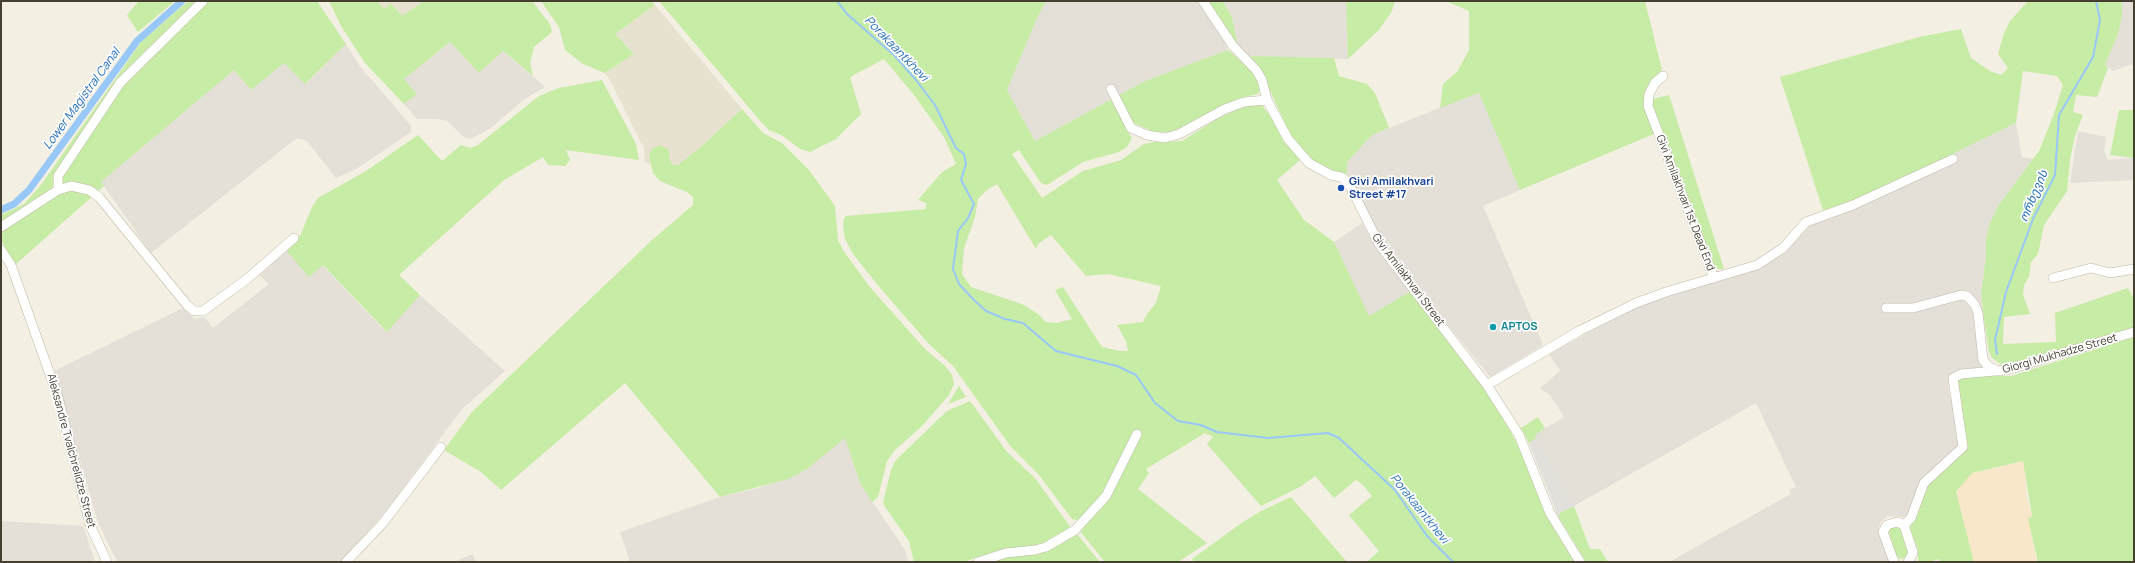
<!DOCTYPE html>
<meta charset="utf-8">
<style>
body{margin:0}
#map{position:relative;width:2135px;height:563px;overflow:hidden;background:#f3efe2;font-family:Manrope,sans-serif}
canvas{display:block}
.frame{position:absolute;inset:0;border:2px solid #453f32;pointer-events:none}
</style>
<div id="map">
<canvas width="2135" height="563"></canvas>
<div class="frame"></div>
</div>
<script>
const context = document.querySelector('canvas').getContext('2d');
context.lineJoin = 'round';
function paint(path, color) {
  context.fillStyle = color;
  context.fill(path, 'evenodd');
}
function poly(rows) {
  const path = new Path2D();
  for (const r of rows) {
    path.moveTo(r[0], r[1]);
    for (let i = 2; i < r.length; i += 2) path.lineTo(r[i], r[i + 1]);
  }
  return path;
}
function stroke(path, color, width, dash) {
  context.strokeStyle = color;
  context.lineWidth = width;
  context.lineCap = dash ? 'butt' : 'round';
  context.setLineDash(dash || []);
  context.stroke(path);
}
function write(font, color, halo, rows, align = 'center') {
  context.font = font + ' Manrope,"Noto Sans Georgian",sans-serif';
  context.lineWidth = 3.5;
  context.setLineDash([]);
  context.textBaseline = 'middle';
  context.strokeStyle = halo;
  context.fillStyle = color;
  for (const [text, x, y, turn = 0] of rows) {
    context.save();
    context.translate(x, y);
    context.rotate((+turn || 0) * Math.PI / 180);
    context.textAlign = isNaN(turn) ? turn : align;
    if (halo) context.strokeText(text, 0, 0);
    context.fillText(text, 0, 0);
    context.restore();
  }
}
paint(poly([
 [377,1,424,1,402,17,391,3,384,9],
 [655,5,742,109,703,145,678,165,672,165,669,157,669,150,649,156,651,165,645,162,644,149,610,80,605,73,634,54,615,34]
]), '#e7e2cf');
paint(poly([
 [2024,461,2027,498,2032,516,2028,519,2037,562,1963,562,1956,492,1972,473]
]), '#f8e8c9');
paint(poly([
 [1046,1,1199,1,1224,40,1228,50,1145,81,1035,141,1007,90,1038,16],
 [1223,1,1346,1,1348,59,1250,56,1238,46,1232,17],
 [2122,1,2134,1,2134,63,2113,71,2105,65,2118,34,2122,16],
 [450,42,479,72,503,51,545,87,523,100,491,128,470,139,464,137,447,121,438,119,417,119,404,104,417,94,404,79],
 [346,44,359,65,411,126,411,132,356,169,336,178,307,141,297,138,151,253,101,182,234,70,251,90,284,63,306,84],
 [1479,92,1520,190,1483,206,1543,345,1490,377,1380,240,1357,191,1347,174,1347,162,1372,135],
 [2016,123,2022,157,2033,159,1998,206,1990,223,1986,239,1986,257,1981,294,1984,319,1975,321,1980,361,1983,368,1958,370,1951,374,1948,386,1960,443,1908,517,1888,516,1881,522,1878,528,1889,562,1669,562,1789,495,1791,494,1789,490,1796,487,1756,403,1574,506,1534,435,1564,417,1550,395,1540,388,1560,371,1549,354,1638,306,1767,264,1786,252,1803,230,1811,224,1958,161,1953,153],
 [2078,131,2106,137,2104,152,2108,160,2134,158,2134,180,2070,183],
 [1362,223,1372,240,1411,291,1369,317,1334,242],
 [286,250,322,265,386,332,420,295,505,371,462,409,386,511,340,562,118,562,109,546,97,519,54,371,183,308,195,319,204,317,213,328,269,284,259,275],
 [845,437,860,483,905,550,908,562,630,562,620,532,720,497,759,488,807,469],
 [1,521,83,526,95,562,1,562],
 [473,554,475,562,454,562]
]), '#e4dfd7');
paint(poly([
 [139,1,175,1,138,32,127,15],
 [188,1,317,1,346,44,305,84,284,63,251,90,234,70,101,182,104,186,15,265,1,240,1,215,24,204,41,185,141,42],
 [329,1,377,1,384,9,391,3,402,16,424,1,532,1,550,24,552,32,534,47,530,63,533,76,503,51,479,73,450,42,404,79,417,94,404,104,365,63,341,26],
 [541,1,652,1,655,5,615,34,634,54,605,73,583,64,565,50,559,27],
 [659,1,1046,1,1038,16,1007,90,1035,141,1145,81,1228,50,1253,72,1260,88,1258,94,1239,98,1172,132,1154,132,1134,123,1126,129,1132,138,1127,147,1119,152,1083,162,1047,185,1041,183,1019,150,1012,154,1042,198,1083,171,1121,160,1144,144,1154,142,1182,141,1217,119,1250,103,1261,104,1271,117,1284,141,1300,160,1277,180,1304,220,1334,242,1369,316,1411,291,1492,398,1520,449,1575,562,1367,562,1379,551,1349,515,1372,496,1362,484,1356,480,1334,498,1315,476,1300,487,1261,506,1207,444,1213,437,1205,433,1146,469,1149,473,1138,489,1207,543,1178,562,1105,562,1079,530,1108,488,1080,521,1072,519,1039,475,1011,447,953,366,929,344,881,289,853,254,845,239,843,226,844,218,846,216,926,209,926,203,918,200,942,172,956,164,944,137,914,95,884,59,850,77,861,114,836,139,810,152,800,149,783,136,769,130,762,123],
 [997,184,1036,249,1038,244,1051,235,1086,276,1108,274,1161,286,1156,303,1147,314,1143,322,1117,325,1126,341,1128,351,1120,351,1102,347,1063,287,1055,290,1072,319,1057,323,1046,322,1038,314,1024,305,971,287,962,274,964,248,975,217,978,199,988,189],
 [1208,1,1223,1,1232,17,1238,46],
 [1346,1,1395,1,1392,11,1379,30,1348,59],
 [1446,1,1645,1,1662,70,1650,81,1645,92,1643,105,1654,134,1520,190,1479,93,1440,108,1443,84,1457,72,1469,50,1469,11],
 [2028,1,2122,1,2122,16,2118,34,2105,65,2108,68,2097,97,2076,95,2073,112,2083,115,2075,136,2070,160,2067,191,2044,225,2038,254,2031,262,2029,277,2024,285,2023,295,2030,314,2004,317,2003,344,2056,342,2055,313,2128,288,2134,299,2134,329,2064,348,2005,367,1992,358,1989,352,1984,319,1981,294,1986,257,1986,239,1990,223,1998,206,2039,151,2054,114,2063,85,2057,76,2023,71,2016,123,1954,153,1955,155,1852,202,1823,210,1780,77,1919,37,1961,29,1971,58,1990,71,2001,75,2008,68,1998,54,2004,33,2010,21],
 [1250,56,1334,58,1339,76,1367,84,1375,93,1389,128,1372,135,1347,162,1347,174,1326,170,1307,156,1290,135,1259,66],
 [602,80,636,144,639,160,566,150,570,160,565,166,548,165,543,157,504,180,399,275,420,295,387,332,323,265,309,277,286,250,301,234,312,207,318,198,366,171,418,135,442,161,461,145,470,148,478,145,539,96,559,88],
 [1669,95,1724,269,1717,269,1713,264,1651,102,1653,99],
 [742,109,763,133,782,143,809,170,835,206,838,240,843,250,869,286,925,349,945,366,952,375,954,384,949,395,922,426,895,450,887,461,878,497,872,502,860,483,845,438,807,469,788,479,720,497,625,383,501,490,481,472,444,450,472,412,651,241,693,205,693,197,687,192,660,181,653,173,649,156,652,149,660,145,669,150,669,157,672,165,678,165,703,145],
 [2119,110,2134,110,2134,158,2110,155],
 [2134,337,2134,562,2038,562,2028,519,2032,516,2023,461,1972,473,1956,492,1974,562,1940,562,1939,559,1929,562,1918,562,1918,550,1910,529,1911,523,1926,484,1966,446,1956,383,1958,379,1972,376,2011,376],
 [959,386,966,397,948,404],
 [970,401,1007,452,1035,478,1071,528,1049,543,1031,549,1001,550,963,562,914,562,909,541,885,507,883,502,891,470,896,460,947,411],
 [1538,417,1545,428,1535,435,1536,438,1529,443,1521,428],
 [1291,497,1347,562,1194,562,1192,559,1243,522,1261,511],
 [1574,506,1590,549,1600,549,1608,562,1586,562,1558,516,1561,512],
 [1890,527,1900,527,1909,551,1907,558,1900,559,1896,555,1889,533],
 [1077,534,1100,562,984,562,1073,535]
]), '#c7eca6');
paint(poly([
 [1536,438,1574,506,1561,512,1558,516,1529,443]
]), '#e2e0db');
stroke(poly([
 [837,1,847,14,895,56,916,80,935,105,956,148,964,154,966,164,961,180,974,204,968,218,958,231,953,269,959,284,974,300,986,311,1005,319,1023,323,1056,351,1117,366,1136,375,1155,403,1178,421,1201,425,1217,432,1268,438,1328,433,1339,438,1395,490,1427,536,1453,562],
 [1997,354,1995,340,2006,292,2033,219,2055,175,2059,115,2093,57,2100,20,2096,1]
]), '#97c8f7', 2);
stroke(poly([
 [1,210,14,204,29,190,137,41,182,1]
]), '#97c8f7', 7);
const minor = poly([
 [1203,1,1233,46,1256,70,1262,80,1267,100,1288,139,1309,163,1331,175,1341,177,1348,182,1379,244,1487,385,1519,435,1550,513,1580,562],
 [1663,76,1655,83,1649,94,1648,106,1714,278],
 [1111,89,1131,128,1147,135,1165,138,1179,134,1225,109,1244,102,1267,100],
 [58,190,58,176,120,83,203,1],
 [1,227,58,190,71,186,89,190,99,197,187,305,194,311,203,311,247,279,294,238],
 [1,250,11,265,58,397,90,525,107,562],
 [2053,278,2091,268,2110,273,2134,269],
 [1886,308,1913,308,1961,295,1967,296,1975,305,1978,313,1983,360,1988,366,1997,371],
 [1487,385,1579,331,1636,303,1666,292,1757,265,1783,248,1806,222,1853,205,1953,159],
 [1904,525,1911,518,1924,483,1963,447,1953,378,1961,374,2006,370,2134,332],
 [346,562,383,523,441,447],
 [978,562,1006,553,1035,550,1046,547,1075,530,1106,496,1137,434],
 [1894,562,1883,532,1887,525,1897,522,1904,525,1913,553,1908,562]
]);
stroke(minor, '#bfb8a4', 10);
stroke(minor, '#fff', 9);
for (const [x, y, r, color] of [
 [1341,188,4,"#1a4fb4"],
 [1493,327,4,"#0f9aa8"]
]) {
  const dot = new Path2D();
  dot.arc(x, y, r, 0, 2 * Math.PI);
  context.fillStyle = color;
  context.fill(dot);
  stroke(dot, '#fff', 1.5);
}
write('bold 11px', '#164399', '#fff', [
 ["Givi Amilakhvari",1349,182],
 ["Street #17",1349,195]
], 'left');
write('11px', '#453f32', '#fff', [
 ["Givi Amilakhvari 1st Dead End",1685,203,69],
 ["Givi Amilakhvari Street",1408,280,53],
 ["Giorgi Mukhadze Street",2060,354,-16],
 ["Aleksandre Tvalchrelidze Street",71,451,75]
]);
write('bold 11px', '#0d838f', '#fff', [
 ["APTOS",1501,327]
], 'left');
write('italic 12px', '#226eb9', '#fff', [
 ["Porakaantkhevi",896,49,46],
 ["Lower Magistral Canal",82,99,-54],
 ["ორხევის",2034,196,-67],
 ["Porakaantkhevi",1419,509,51]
]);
</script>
